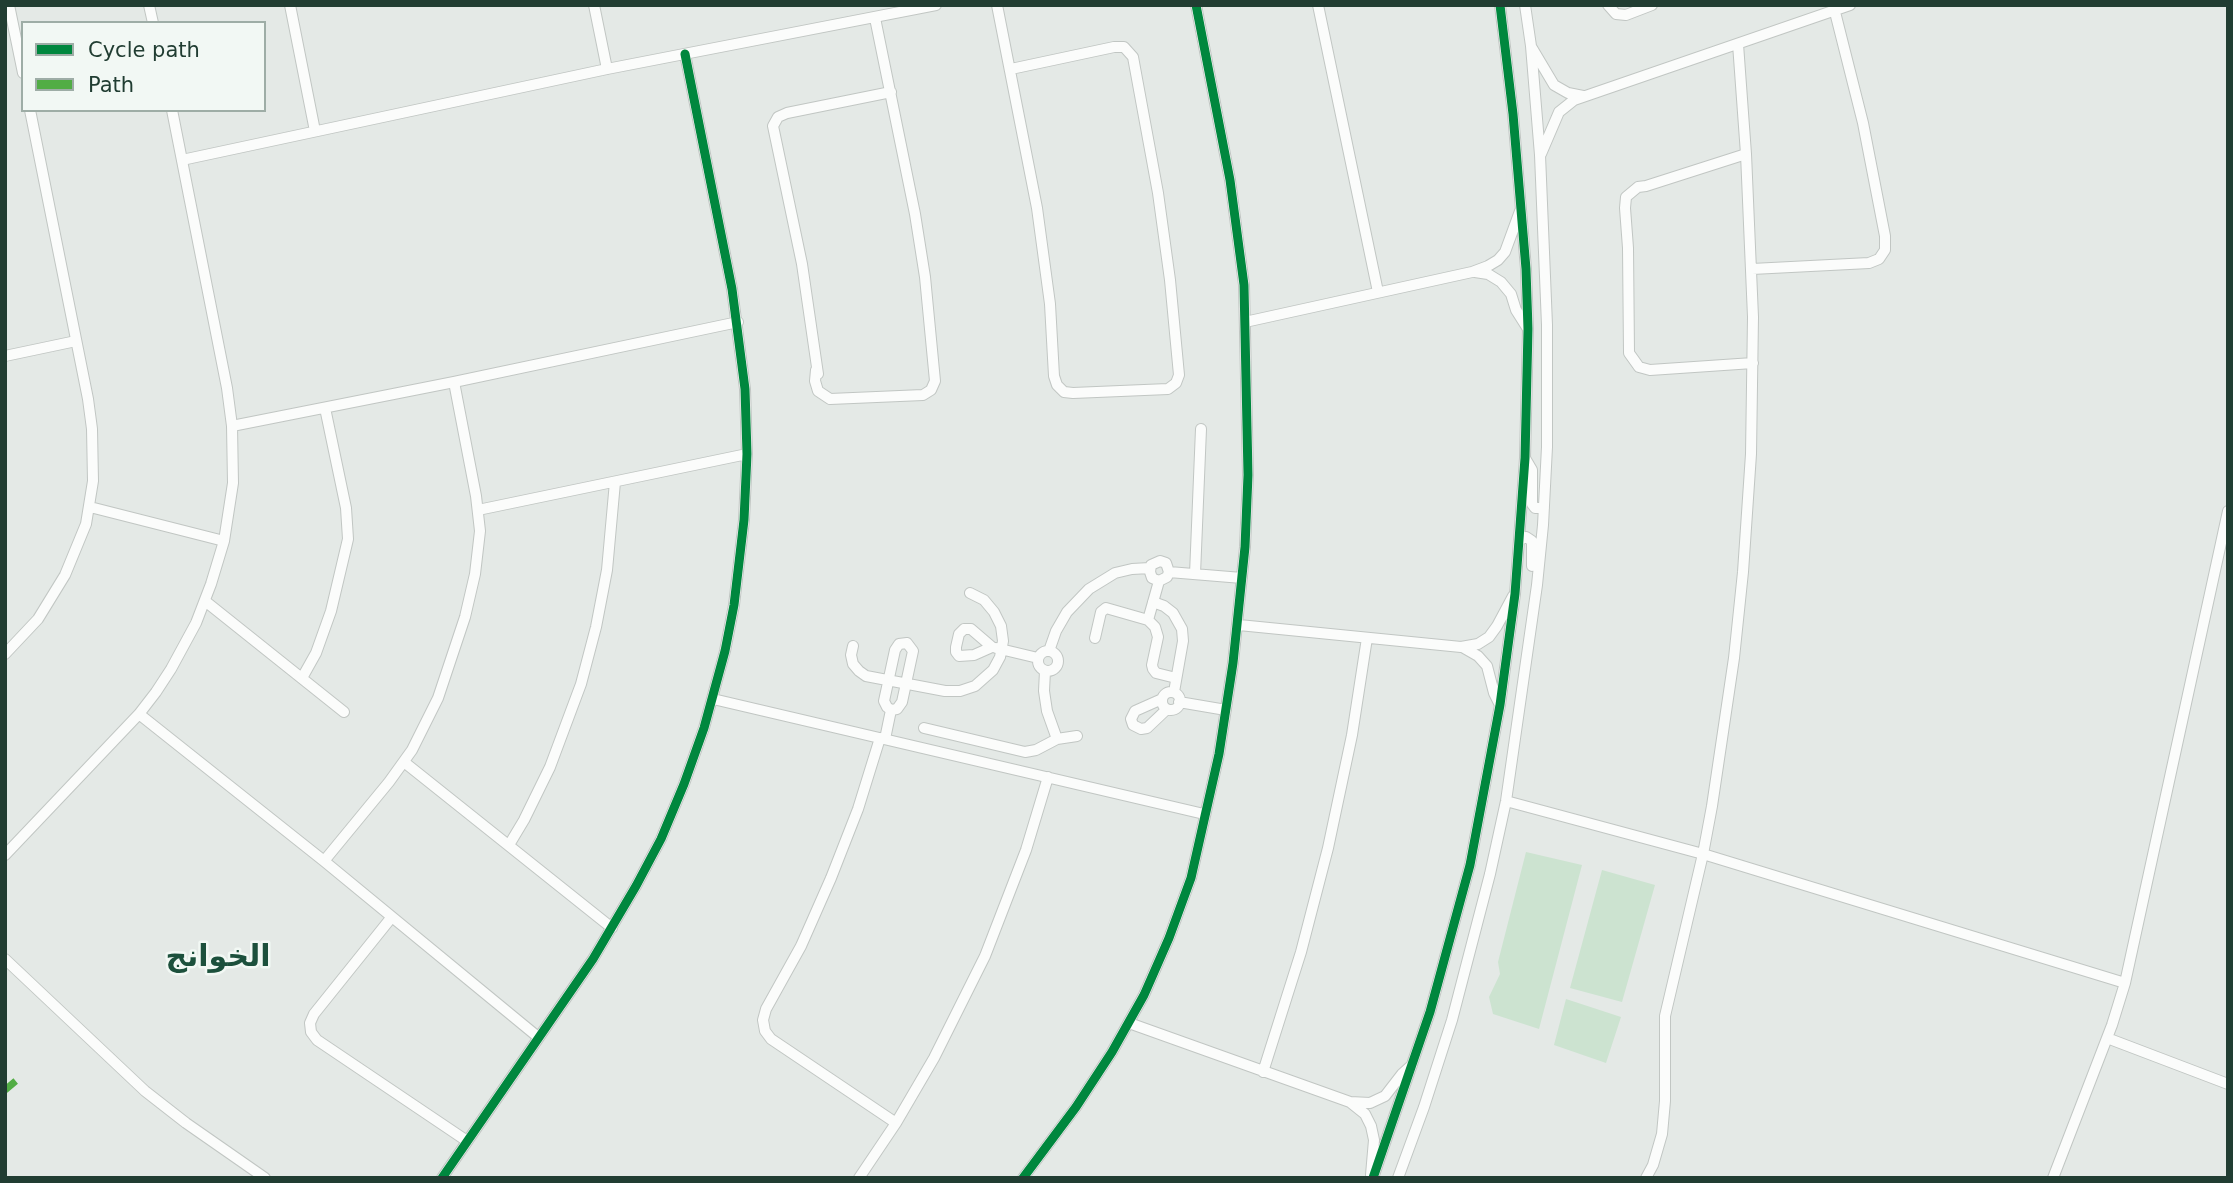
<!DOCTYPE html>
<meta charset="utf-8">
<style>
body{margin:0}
#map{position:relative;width:2233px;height:1183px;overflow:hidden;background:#e4e9e6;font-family:"DejaVu Sans",sans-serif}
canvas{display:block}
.frame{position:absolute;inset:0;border:7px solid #213d32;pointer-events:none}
.legend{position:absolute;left:21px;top:21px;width:245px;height:91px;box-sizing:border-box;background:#f2f8f4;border:2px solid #9eada6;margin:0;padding:9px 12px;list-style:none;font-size:21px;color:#213d32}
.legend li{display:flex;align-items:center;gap:14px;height:35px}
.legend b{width:35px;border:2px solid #9eada6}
</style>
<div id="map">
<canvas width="2233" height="1183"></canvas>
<div class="frame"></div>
<ul class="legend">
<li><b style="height:9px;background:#00873e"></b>Cycle path</li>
<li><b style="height:9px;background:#52ad45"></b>Path</li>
</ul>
</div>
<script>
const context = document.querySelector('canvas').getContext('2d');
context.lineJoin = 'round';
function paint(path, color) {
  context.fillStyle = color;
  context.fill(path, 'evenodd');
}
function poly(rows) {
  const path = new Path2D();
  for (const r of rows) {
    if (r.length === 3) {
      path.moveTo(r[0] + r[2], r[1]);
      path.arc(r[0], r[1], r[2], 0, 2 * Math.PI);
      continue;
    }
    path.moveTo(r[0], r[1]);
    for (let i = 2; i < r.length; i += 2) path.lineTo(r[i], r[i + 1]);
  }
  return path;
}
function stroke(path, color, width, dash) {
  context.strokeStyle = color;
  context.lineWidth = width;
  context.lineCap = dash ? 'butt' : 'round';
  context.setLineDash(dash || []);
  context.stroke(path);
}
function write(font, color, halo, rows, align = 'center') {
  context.font = font + ' "DejaVu Sans","Noto Sans Arabic",sans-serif';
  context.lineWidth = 5;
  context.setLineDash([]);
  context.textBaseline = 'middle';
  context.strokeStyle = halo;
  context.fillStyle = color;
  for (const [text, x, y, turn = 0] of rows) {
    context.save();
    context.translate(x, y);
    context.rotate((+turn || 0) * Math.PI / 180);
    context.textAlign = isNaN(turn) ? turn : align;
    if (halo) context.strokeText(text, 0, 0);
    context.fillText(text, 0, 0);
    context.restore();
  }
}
paint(poly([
 [1526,852,1582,865,1539,1029,1493,1014,1489,997,1500,974,1498,962],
 [1602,870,1655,885,1622,1002,1570,988],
 [1566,999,1621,1017,1606,1063,1554,1045]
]), '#cce3d0');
const minor = poly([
 [9,5,23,73],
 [149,5,153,23],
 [290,5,315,131],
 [594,5,607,69],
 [997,5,1037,208,1050,304,1054,376,1057,385,1064,392,1073,393,1168,389,1176,383,1179,375,1170,280,1158,193,1133,57,1124,47,1114,47,1011,69],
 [1318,5,1378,292],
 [1608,5,1616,14,1626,15,1652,5],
 [1532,48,1554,85,1568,93,1583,96],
 [1541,154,1559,112,1574,100,1850,5],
 [1746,154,1646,186,1638,187,1626,197,1625,208,1628,248,1629,353,1639,367,1650,370,1753,363],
 [182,160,607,69,936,5],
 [1752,269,1869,263,1879,259,1885,250,1885,236,1863,123,1835,12],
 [1475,272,1488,274,1501,282,1511,294,1516,310,1528,329],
 [1245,322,1472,272,1488,266,1498,260,1505,252,1520,211],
 [5,356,76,341],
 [816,370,815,381,818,391,830,399,923,395,931,390,935,381,925,277,915,214,875,18],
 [818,374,802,264,773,126,778,117,787,113,891,92],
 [232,426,454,382,738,322],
 [1525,458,1532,470,1532,504,1535,508,1544,508],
 [90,507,224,541],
 [478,510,747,454],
 [1520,540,1526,537,1532,541,1532,566],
 [1169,572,1242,578],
 [1195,574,1201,429],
 [205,601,344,712],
 [1153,602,1164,606,1173,613,1182,629,1183,641,1174,692],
 [1148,620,1159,581,1167,577,1169,572,1166,563,1160,561,1151,565,1150,572,1152,578,1159,581],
 [1239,625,1461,647,1478,644,1489,637,1497,626,1513,596],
 [964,629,971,629,992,647,974,655,959,656,956,652,956,647,959,634,964,629],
 [1095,638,1101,612,1106,608,1148,620,1155,627,1158,637,1152,665,1153,669,1156,673,1176,678],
 [907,643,913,651,902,702,897,709,891,710,887,707,884,701,895,650,899,644,907,643],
 [853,646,851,655,853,664,859,671,866,676,945,691,960,691,975,686,993,670,1000,657,1003,641,1001,626,994,612,984,600,970,593],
 [996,648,1038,658],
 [1464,648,1478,656,1487,666,1494,693,1500,705],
 [1048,661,10],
 [1049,651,1056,631,1067,612,1089,589,1115,573,1132,569,1150,568],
 [5,654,38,619,65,575,86,524,93,481,92,429,88,399,30,110],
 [1045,671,1044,691,1047,711,1057,739],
 [302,678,316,653,331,611,348,539,346,508,325,408],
 [1171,701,9],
 [713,699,1204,814],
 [1162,699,1135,711,1131,719,1133,725,1141,729,1147,728,1167,709],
 [1179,702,1226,710],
 [139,714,324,861,538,1037],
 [924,728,1025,752,1036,750,1057,739,1077,736],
 [880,738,858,809,831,878,801,946,766,1009,763,1020,765,1031,771,1039,896,1123],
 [885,739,891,710],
 [404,762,612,928],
 [1506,801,1703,854,2125,983],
 [509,845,524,820,550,767,581,684,596,627,607,570,615,482],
 [5,855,139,714,156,692,171,669,196,623,211,584,224,541,233,483,232,426,227,388,172,110],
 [324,861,389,782,412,750,438,698,465,617,475,574,480,531,476,496,454,382],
 [391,918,314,1014,310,1023,311,1032,317,1040,467,1141],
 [5,959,145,1091,186,1123,265,1178],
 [1129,1023,1350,1102,1365,1114,1371,1126,1374,1140,1371,1175],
 [2107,1038,2228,1084],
 [1263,1072,1301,952,1328,848,1352,735,1367,638],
 [1350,1102,1370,1103,1385,1096,1402,1074,1412,1065],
 [442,1178,593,959,636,886,661,839,684,784,704,728,725,651,734,605,744,520,747,454,745,389,732,289,685,54],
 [859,1178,896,1123,934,1058,985,956,1026,850,1048,777],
 [1023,1178,1076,1107,1112,1052,1144,995,1169,938,1191,878,1219,754,1233,663,1245,547,1248,475,1244,285,1230,180,1196,5],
 [1373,1178,1430,1012,1470,865,1500,705,1515,594,1525,458,1528,329,1526,269,1513,114,1500,5],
 [1398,1178,1424,1107,1452,1020,1490,874,1506,801,1537,585,1543,525,1547,447,1547,325,1540,155,1531,46,1525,5],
 [1646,1178,1653,1165,1662,1134,1665,1101,1665,1016,1703,854,1712,806,1734,658,1743,572,1751,454,1753,317,1746,154,1738,44],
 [2053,1178,2112,1025,2125,983,2228,511]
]);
stroke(minor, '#c1c6c3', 12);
stroke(minor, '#fbfcfb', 10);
stroke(poly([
 [5,1090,18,1079]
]), '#52ad45', 7, [14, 7]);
stroke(poly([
 [442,1178,593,959,636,886,661,839,684,784,704,728,725,651,734,605,744,520,747,454,745,389,732,289,685,54],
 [1023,1178,1076,1107,1112,1052,1144,995,1169,938,1191,878,1219,754,1233,663,1245,547,1248,475,1244,285,1230,180,1196,5],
 [1373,1178,1430,1012,1470,865,1500,705,1515,594,1525,458,1528,329,1526,269,1513,114,1500,5]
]), '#00873e', 9);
write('bold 30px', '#1c503c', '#f2f8f4', [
 ["الخوانج",218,958]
]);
</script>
